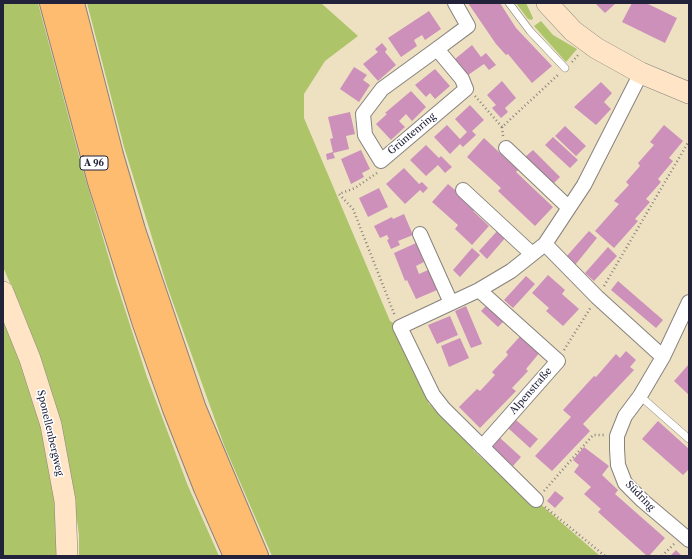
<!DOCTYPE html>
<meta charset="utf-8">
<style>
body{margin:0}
#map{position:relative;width:692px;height:559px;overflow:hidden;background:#ede1c1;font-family:"Libre Caslon Text",serif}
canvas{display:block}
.frame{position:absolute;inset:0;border:4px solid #22223b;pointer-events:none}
</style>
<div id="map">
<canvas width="692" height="559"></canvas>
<div class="frame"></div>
</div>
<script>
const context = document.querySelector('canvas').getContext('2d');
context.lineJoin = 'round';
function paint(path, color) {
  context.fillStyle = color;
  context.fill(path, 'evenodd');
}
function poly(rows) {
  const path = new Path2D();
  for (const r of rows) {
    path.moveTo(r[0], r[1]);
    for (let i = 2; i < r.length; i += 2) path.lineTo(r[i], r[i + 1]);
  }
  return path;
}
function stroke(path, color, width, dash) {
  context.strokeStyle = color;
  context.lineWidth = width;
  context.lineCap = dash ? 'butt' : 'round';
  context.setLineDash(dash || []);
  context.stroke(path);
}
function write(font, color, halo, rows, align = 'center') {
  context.font = font + ' "Libre Caslon Text",serif';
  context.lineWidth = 3;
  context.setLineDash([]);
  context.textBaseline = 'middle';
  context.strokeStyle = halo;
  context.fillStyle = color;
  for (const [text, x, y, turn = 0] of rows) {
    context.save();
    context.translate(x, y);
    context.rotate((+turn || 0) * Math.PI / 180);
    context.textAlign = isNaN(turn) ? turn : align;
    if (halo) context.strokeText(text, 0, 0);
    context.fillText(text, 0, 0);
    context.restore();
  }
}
paint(poly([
 [3,3,38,3,82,167,116,282,147,377,188,486,219,556,79,556,79,535,71,477,24,315,3,267],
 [87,3,321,3,358,36,325,61,304,94,304,118,390,321,395,324,429,404,471,442,474,451,532,503,539,503,600,556,272,556,224,445,167,286,124,147],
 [516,3,526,3,533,18,532,20,528,19],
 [541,21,553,35,577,49,566,62,534,26],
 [3,313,40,418,57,509,59,556,3,556]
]), '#adc469');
paint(poly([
 [468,3,500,3,516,28,552,66,532,83,508,54,506,55,496,44],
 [595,3,616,3,605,13],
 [632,3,646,3,677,18,665,43,622,22],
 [429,11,441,29,425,40,422,35,414,40,417,46,401,57,388,38],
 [382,43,387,49,385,52,396,65,378,81,363,64,378,52,375,49],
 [472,45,481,57,486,53,496,65,489,70,484,64,468,75,455,59],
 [354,67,367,75,363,80,370,85,359,102,340,89],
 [435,69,450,86,435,99,430,93,426,97,415,85],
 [502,81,516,98,505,108,508,112,501,118,492,108,496,105,487,95],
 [601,82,612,93,604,102,611,109,596,125,574,107],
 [411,91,426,107,412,121,406,114,399,121,405,127,391,140,376,124,387,114,385,113],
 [470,105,484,120,472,131,476,135,463,147,460,144,450,154,434,137,447,125,460,139,467,132,455,119],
 [350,112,355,134,346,136,349,149,333,153,335,158,327,160,326,154,333,152,330,139,333,138,328,117],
 [664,125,683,141,669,158,673,161,658,179,661,182,646,199,650,202,635,219,638,221,614,248,595,231,619,204,614,201,629,185,626,182,640,166,638,163,654,145,650,142],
 [565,126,586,146,576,156,555,136],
 [553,137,578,160,570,168,545,145],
 [484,138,518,170,516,172,553,207,535,226,498,191,501,188,467,157],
 [426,145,439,158,441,156,452,167,445,173,438,165,426,176,410,160],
 [361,150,370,169,362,173,364,177,351,184,341,159],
 [533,150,560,177,553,184,525,157],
 [404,168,419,184,422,182,428,188,423,193,420,190,405,204,386,184],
 [448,184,476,208,473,211,489,226,472,245,455,229,458,225,432,202],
 [379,188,388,207,368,217,359,198],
 [404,214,413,235,398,241,400,245,391,249,387,240,389,239,387,235,380,238,374,226,392,217,393,219],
 [498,230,506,237,487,259,479,251],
 [589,231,597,238,575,265,566,257],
 [416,243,424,262,416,266,419,274,428,270,437,290,416,299,407,280,405,281,394,253],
 [608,247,617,256,594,281,585,273],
 [472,248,480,255,460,277,453,270],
 [548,275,565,290,562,294,579,309,563,326,546,311,549,308,532,293],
 [526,276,535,284,513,308,504,300],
 [618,281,663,320,656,328,611,290],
 [489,303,506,319,498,327,481,311],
 [466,306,482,344,471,348,455,311],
 [450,316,458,335,437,344,428,325],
 [522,334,541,351,526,369,528,371,512,388,516,391,480,428,459,407,477,389,480,391,495,375,492,372,508,355,506,352],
 [460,338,469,358,449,367,441,346],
 [626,351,636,360,630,367,634,370,583,424,590,431,552,471,535,456,571,417,563,410,594,376,596,377,616,354,620,358],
 [689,364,689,395,674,381],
 [516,420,538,439,530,448,508,428],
 [658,421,689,449,689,471,688,470,683,475,642,439],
 [499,437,521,457,513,466,491,446],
 [584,447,609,466,602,475,618,490,615,494,665,538,649,556,647,556,598,512,601,509,584,494,591,487,574,472,579,465,573,460],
 [555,491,564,498,555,508,547,501],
 [676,550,682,556,670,556]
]), '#cc90bb');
const lane = poly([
 [509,3,530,31,565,68],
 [640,396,689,439]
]);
const street = poly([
 [437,49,462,79,466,89,381,161,365,135,363,114,382,89,437,49,468,26,455,3],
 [506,148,568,207],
 [463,190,532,254],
 [420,234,451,303],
 [545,244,597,297,663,357],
 [479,290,558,361,482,447],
 [689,302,663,357,640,396,625,416,617,436,617,449,618,465,625,483,643,501,689,540],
 [536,500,444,409,433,395,400,327,479,290,511,271,545,244,584,185,641,73]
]);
const secondary = poly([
 [547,3,573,31,596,48,641,73,689,93],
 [3,292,30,359,51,425,65,501,67,556]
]);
const highway = poly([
 [51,3,99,182,143,321,174,409,205,488,235,556],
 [73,3,112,155,134,230,195,409,257,556]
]);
stroke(lane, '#88827e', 8);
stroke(street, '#88827e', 16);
stroke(secondary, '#88827e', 22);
stroke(highway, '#88827e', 24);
stroke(poly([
 [572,62,579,54],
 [475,96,502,127],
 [503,136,502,127,559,74],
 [377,173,355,188,339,194,353,209,395,316],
 [604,286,689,141],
 [564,350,591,307],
 [3,396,4,396],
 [544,491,593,435,605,435],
 [545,507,605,556],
 [662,556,674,544]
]), '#88827e', 2.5, [1, 3]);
stroke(lane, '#fff', 7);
stroke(street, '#fff', 14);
stroke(secondary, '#ffe4c6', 21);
stroke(highway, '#febc70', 22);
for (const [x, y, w] of [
 [94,163,28]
]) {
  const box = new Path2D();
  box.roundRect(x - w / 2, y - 7, w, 14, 3);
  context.fillStyle = '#fff';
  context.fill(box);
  stroke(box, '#22223b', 1);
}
write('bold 9px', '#22223b', null, [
 ["A 96",94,163]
]);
write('10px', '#22223b', '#fff', [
 ["Grüntenring",412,134,-40],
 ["Alpenstraße",531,391,-49],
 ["Sponellenbergweg",50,433,77],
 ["Südring",640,496,46]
]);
</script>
